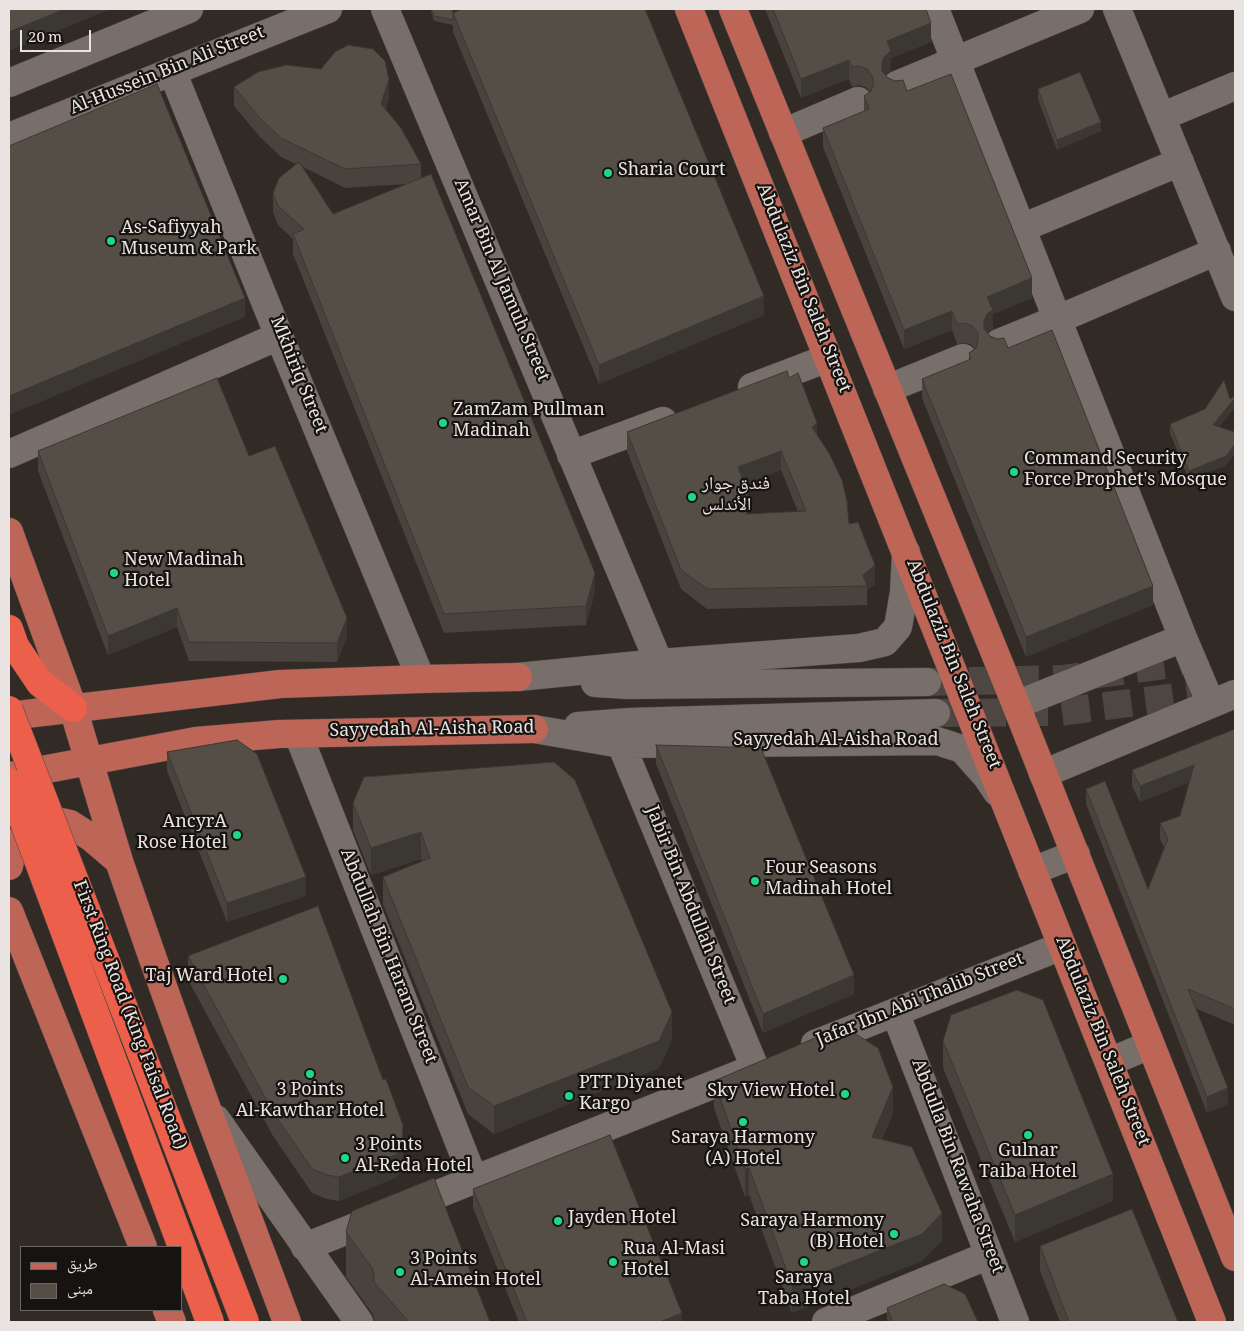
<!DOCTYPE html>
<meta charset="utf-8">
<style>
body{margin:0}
#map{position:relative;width:1244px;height:1331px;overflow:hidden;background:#312a25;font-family:Georgia,"Noto Naskh Arabic",serif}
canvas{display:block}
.frame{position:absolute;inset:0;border:10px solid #e9e4e1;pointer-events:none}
.legend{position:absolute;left:20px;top:1246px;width:162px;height:65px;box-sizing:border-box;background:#161311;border:1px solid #6a6764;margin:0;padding:6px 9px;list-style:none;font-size:15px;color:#e9e4e1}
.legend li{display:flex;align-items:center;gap:10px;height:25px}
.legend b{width:25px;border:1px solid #6a6764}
.scale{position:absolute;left:20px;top:30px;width:71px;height:22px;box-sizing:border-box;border:2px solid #e9e4e1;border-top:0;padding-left:6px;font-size:15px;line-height:18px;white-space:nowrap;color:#e9e4e1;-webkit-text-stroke:4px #161311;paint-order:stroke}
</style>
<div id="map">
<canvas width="1244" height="1331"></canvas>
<div class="frame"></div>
<ul class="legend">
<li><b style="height:6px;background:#bd6557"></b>طريق</li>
<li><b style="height:14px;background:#544e47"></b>مبنى</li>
</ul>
<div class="scale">20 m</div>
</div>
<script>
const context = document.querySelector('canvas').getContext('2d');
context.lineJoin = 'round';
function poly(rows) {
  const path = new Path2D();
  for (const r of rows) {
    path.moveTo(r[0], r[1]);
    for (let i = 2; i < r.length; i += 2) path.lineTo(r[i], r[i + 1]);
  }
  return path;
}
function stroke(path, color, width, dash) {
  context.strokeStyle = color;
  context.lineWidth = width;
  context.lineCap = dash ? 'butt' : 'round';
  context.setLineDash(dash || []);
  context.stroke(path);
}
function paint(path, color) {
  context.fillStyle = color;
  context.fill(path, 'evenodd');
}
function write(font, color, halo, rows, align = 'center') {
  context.font = font + ' Georgia,"Noto Naskh Arabic",serif';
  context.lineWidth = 4.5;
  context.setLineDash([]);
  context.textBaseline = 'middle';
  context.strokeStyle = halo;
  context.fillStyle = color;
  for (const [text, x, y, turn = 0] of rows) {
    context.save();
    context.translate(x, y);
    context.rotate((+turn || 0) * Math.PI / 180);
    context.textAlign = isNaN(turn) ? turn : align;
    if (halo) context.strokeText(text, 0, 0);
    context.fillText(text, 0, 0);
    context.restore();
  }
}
stroke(poly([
 [927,682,1062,679,1172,664,1184,660],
 [936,713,1060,712,1191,695]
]), '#4d4641', 28, [28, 14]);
const minor = poly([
 [385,9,659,663],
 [935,9,1183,638,1211,704],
 [1117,9,1235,297],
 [172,71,279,336,421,679],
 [9,83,189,9],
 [897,85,1080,9],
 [1161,117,1235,86],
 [783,133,858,101],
 [9,137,328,9],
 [1022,228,1180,162],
 [999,343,1075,312,1217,251],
 [752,387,828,358],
 [887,389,963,358],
 [9,454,279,336],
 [571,455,663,421],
 [518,677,659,663,859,648,885,642,898,627,904,592,906,552],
 [595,683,628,685,927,682],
 [1016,705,1183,638],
 [578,726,630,722,936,713],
 [534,729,621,744,937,741,962,749,987,777,997,792],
 [298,734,474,1180],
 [621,744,755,1068],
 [1043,774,1235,694],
 [1032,871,1076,854],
 [895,1012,1015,1322],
 [815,1044,1062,946],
 [1109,1062,1150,1045],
 [216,1119,359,1322],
 [305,1247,750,1070],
 [826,1322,989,1255]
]);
const major = poly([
 [689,9,1212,1322],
 [733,9,1016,705,1235,1257],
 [9,532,73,708,119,861,153,959,206,1106,287,1322],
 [9,716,280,684,421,679,518,677],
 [10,776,196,741,279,734,534,729],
 [9,866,11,856,21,838,39,825,56,821,70,824,92,838,119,861],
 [9,911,143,1247],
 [167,1310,172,1322]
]);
const highway = poly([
 [9,629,15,646,40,683,73,708]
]);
stroke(minor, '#4f4945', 29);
stroke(major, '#4f4945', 29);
stroke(highway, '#4f4945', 29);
stroke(minor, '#786f6a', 28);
stroke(major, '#bd6557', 28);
stroke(highway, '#eb5f4b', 28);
const highwayBridge = poly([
 [9,710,245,1322],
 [9,782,210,1322]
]);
stroke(highwayBridge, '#4f4945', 29, []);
stroke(highwayBridge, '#eb5f4b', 28);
paint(poly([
 [431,9,452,9,453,13,764,315,599,384,453,32,453,25,434,21,431,12],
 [765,9,926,9,931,42,891,58,891,70,885,75,888,78,907,91,1032,298,993,314,993,329,987,333,990,336,1008,348,1153,605,1026,657,922,398,922,379,969,360,969,353,975,349,972,345,965,343,957,344,952,330,904,349,823,147,823,128,864,112,864,96,870,92,867,88,859,85,852,87,849,79,801,98],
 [234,87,389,98,386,109,421,164,421,178,595,592,586,625,444,633,293,254,293,239,278,225,273,212,273,193,296,164,281,157,260,137,234,106],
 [303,167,345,188,406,184,333,214],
 [1038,89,1101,131,1057,150,1038,99],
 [789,378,817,434,849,524,875,584,867,590,867,605,707,609,681,589,627,451,627,432],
 [781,470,798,512,748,514,744,484],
 [1230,399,1235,407,1219,427,1226,465,1189,480,1170,433,1170,424],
 [38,451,249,456,347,637,337,662,189,661,177,627,108,655,38,471],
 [1235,729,1235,1025,1195,1008,1228,1104,1207,1113,1086,804,1086,789,1148,889,1164,847,1160,839,1160,823,1180,816,1189,782,1140,802,1132,786,1132,770],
 [656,745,854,994,763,1033,656,764],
 [167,752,306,896,227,922,167,771],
 [364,777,672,1040,659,1068,494,1134,468,1114,383,904,383,877,422,861,421,859,371,875,353,830,353,803],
 [188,956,403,1149,402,1166,397,1177,339,1201,327,1199,312,1193,273,1136,188,980],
 [943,1041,1113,1201,1015,1242,943,1068],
 [714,1081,893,1114,882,1139,942,1240,922,1261,792,1313,749,1195,745,1197,714,1108],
 [473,1189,682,1322,519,1322,473,1208],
 [346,1232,490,1322,374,1322,374,1318,372,1313,346,1277],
 [1040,1246,1178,1322,1060,1322,1040,1271],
 [887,1308,978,1322,887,1322]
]), '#48433d');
paint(poly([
 [65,9,111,9,9,51,9,32],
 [931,23,931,42,891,58,891,70,884,76,882,82,882,63,887,41],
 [849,60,849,79,801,98,801,79],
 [389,79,389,98,381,123,381,104],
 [1101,122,1101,131,1057,150,1057,140],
 [1032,278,1032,298,993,314,993,329,987,333,984,340,984,321,987,297],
 [764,296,764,315,599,384,599,365],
 [245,298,245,317,9,415,9,396],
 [952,311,952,330,904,349,904,330],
 [1235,398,1235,407,1213,434,1213,425],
 [817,423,817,443,812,427],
 [1235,444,1235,454,1226,465,1189,480,1189,471],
 [781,451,781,470,738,486,738,467],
 [748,493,748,512,746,533,746,514],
 [875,565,875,584,867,590,867,586,863,575],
 [595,573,595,592,586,625,586,606],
 [1153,586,1153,605,1026,657,1026,637],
 [177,608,177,627,108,655,108,636],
 [347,618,347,637,337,662,337,643],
 [1194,765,1194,781,1140,802,1140,786],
 [421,832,421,859,371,875,371,848],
 [306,877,306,896,227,922,227,903],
 [854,975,854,994,763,1033,763,1014],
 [672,1012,672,1040,659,1068,494,1134,494,1106],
 [893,1087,893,1114,872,1164,872,1137],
 [1228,1088,1228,1104,1207,1113,1207,1097],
 [403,1125,403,1149,402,1166,397,1177,339,1201,339,1177],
 [749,1168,749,1195,745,1197,745,1169],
 [1113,1174,1113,1201,1015,1242,1015,1215],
 [942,1213,942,1240,922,1261,792,1313,792,1285],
 [682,1313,682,1322,660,1322]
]), '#3b3732');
const building = poly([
 [9,9,65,9,9,32,9,9],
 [431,9,452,9,453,13,453,20,434,16,431,9],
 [462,9,645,9,764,296,599,365,453,13,462,9],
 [773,9,926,9,931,23,887,41,891,51,884,57,882,63,882,71,888,78,895,81,903,80,907,91,951,74,1032,278,987,297,993,310,987,314,984,321,984,329,990,336,997,339,1004,338,1008,348,1052,330,1153,586,1026,637,922,379,971,359,969,353,976,348,978,340,978,333,972,326,965,323,957,324,952,311,904,330,823,128,869,109,864,96,871,91,874,83,872,76,867,69,859,66,852,67,849,60,801,79,773,9],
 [348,45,373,49,385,61,389,79,381,104,401,128,421,164,345,169,281,138,260,118,234,87,258,72,286,65,321,69,335,52,348,45],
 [1080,72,1101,122,1057,140,1038,89,1080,72],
 [157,84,245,298,9,396,9,146,157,84],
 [299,162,333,214,431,174,595,573,586,606,444,614,293,234,304,229,278,206,273,193,279,178,299,162],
 [787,371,789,378,798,373,817,423,812,427,829,453,842,480,847,501,849,524,858,522,875,565,863,575,867,586,707,589,681,570,627,432,787,371],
 [781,451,806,511,746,514,748,493,738,467,781,451],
 [217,378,249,456,275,446,347,618,337,643,189,642,177,608,108,636,38,451,217,378],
 [1224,380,1230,399,1235,396,1235,398,1213,425,1235,432,1235,444,1226,456,1189,471,1170,424,1205,409,1224,380],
 [1235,729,1235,1009,1188,989,1228,1088,1207,1097,1086,789,1105,781,1148,889,1168,839,1160,823,1180,816,1194,765,1140,786,1132,770,1235,729],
 [237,740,257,754,306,877,227,903,167,752,237,740],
 [656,745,761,748,854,975,763,1014,656,745],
 [554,762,575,780,672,1012,659,1041,494,1106,468,1087,383,877,430,858,421,832,371,848,353,803,364,777,554,762],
 [318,906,383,1080,386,1079,403,1125,402,1143,397,1154,339,1177,327,1175,312,1169,273,1112,188,956,318,906],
 [1017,990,1043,1000,1113,1174,1015,1215,943,1041,951,1015,1017,990],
 [843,1026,878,1048,893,1087,872,1137,912,1147,942,1213,922,1234,792,1285,749,1168,745,1169,714,1081,843,1026],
 [610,1135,682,1313,660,1322,527,1322,473,1189,610,1135],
 [434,1178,490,1322,409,1322,374,1282,374,1275,372,1268,346,1232,352,1211,434,1178],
 [1132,1209,1178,1322,1069,1322,1040,1246,1132,1209],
 [944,1284,965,1294,978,1322,893,1322,887,1308,944,1284]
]);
paint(building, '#544e47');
stroke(building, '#3b3732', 1);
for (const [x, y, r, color] of [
 [608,173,5,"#1ed888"],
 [111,241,5,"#1ed888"],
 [443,423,5,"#1ed888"],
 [1014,472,5,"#1ed888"],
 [692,497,5,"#1ed888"],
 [114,573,5,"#1ed888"],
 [237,835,5,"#1ed888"],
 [755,881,5,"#1ed888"],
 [283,979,5,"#1ed888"],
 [310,1074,5,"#1ed888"],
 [845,1094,5,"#1ed888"],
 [569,1096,5,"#1ed888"],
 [743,1122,5,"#1ed888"],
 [1028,1135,5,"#1ed888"],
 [345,1158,5,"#1ed888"],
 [558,1221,5,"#1ed888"],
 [894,1234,5,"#1ed888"],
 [613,1262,5,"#1ed888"],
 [804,1262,5,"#1ed888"],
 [400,1272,5,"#1ed888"]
]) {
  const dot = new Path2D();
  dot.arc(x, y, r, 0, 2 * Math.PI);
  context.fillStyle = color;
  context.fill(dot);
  stroke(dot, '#161311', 2);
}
write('18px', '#e9e4e1', '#161311', [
 ["Al-Hussein Bin Ali Street",168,73,-22],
 ["Amar Bin Al Jamuh Street",499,281,67],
 ["Abdulaziz Bin Saleh Street",801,289,68],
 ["Mkhiriq Street",296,376,68],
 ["Abdulaziz Bin Saleh Street",951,665,68],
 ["Sayyedah Al-Aisha Road",432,732,-1],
 ["Sayyedah Al-Aisha Road",836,743],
 ["Jabir Bin Abdullah Street",688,906,68],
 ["Abdullah Bin Haram Street",386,957,68],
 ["Jafar Ibn Abi Thalib Street",921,1002,-22],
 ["First Ring Road (King Faisal Road)",127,1016,69],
 ["Abdulaziz Bin Saleh Street",1100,1042,68],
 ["Abdulla Bin Rawaha Street",955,1167,69]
]);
write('18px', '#e9e4e1', '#161311', [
 ["Sharia Court",618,173],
 ["As-Safiyyah",121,231],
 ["Museum & Park",121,252],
 ["ZamZam Pullman",453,413],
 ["Madinah",453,434],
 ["Command Security",1024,462],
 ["Force Prophet's Mosque",1024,483],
 ["فندق جوار",702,487],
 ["الأندلس",702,508],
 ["New Madinah",124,563],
 ["Hotel",124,584],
 ["AncyrA",227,825,"right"],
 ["Rose Hotel",227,846,"right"],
 ["Four Seasons",765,871],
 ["Madinah Hotel",765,892],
 ["Taj Ward Hotel",273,979,"right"],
 ["PTT Diyanet",579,1086],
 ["Kargo",579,1107],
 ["3 Points",310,1093,"center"],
 ["Al-Kawthar Hotel",310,1114,"center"],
 ["Sky View Hotel",835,1094,"right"],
 ["Saraya Harmony",743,1141,"center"],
 ["(A) Hotel",743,1162,"center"],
 ["3 Points",355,1148],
 ["Al-Reda Hotel",355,1169],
 ["Gulnar",1028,1154,"center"],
 ["Taiba Hotel",1028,1175,"center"],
 ["Jayden Hotel",568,1221],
 ["Saraya Harmony",884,1224,"right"],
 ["(B) Hotel",884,1245,"right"],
 ["Rua Al-Masi",623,1252],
 ["Hotel",623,1273],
 ["3 Points",410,1262],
 ["Al-Amein Hotel",410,1283],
 ["Saraya",804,1281,"center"],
 ["Taba Hotel",804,1302,"center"]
], 'left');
</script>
